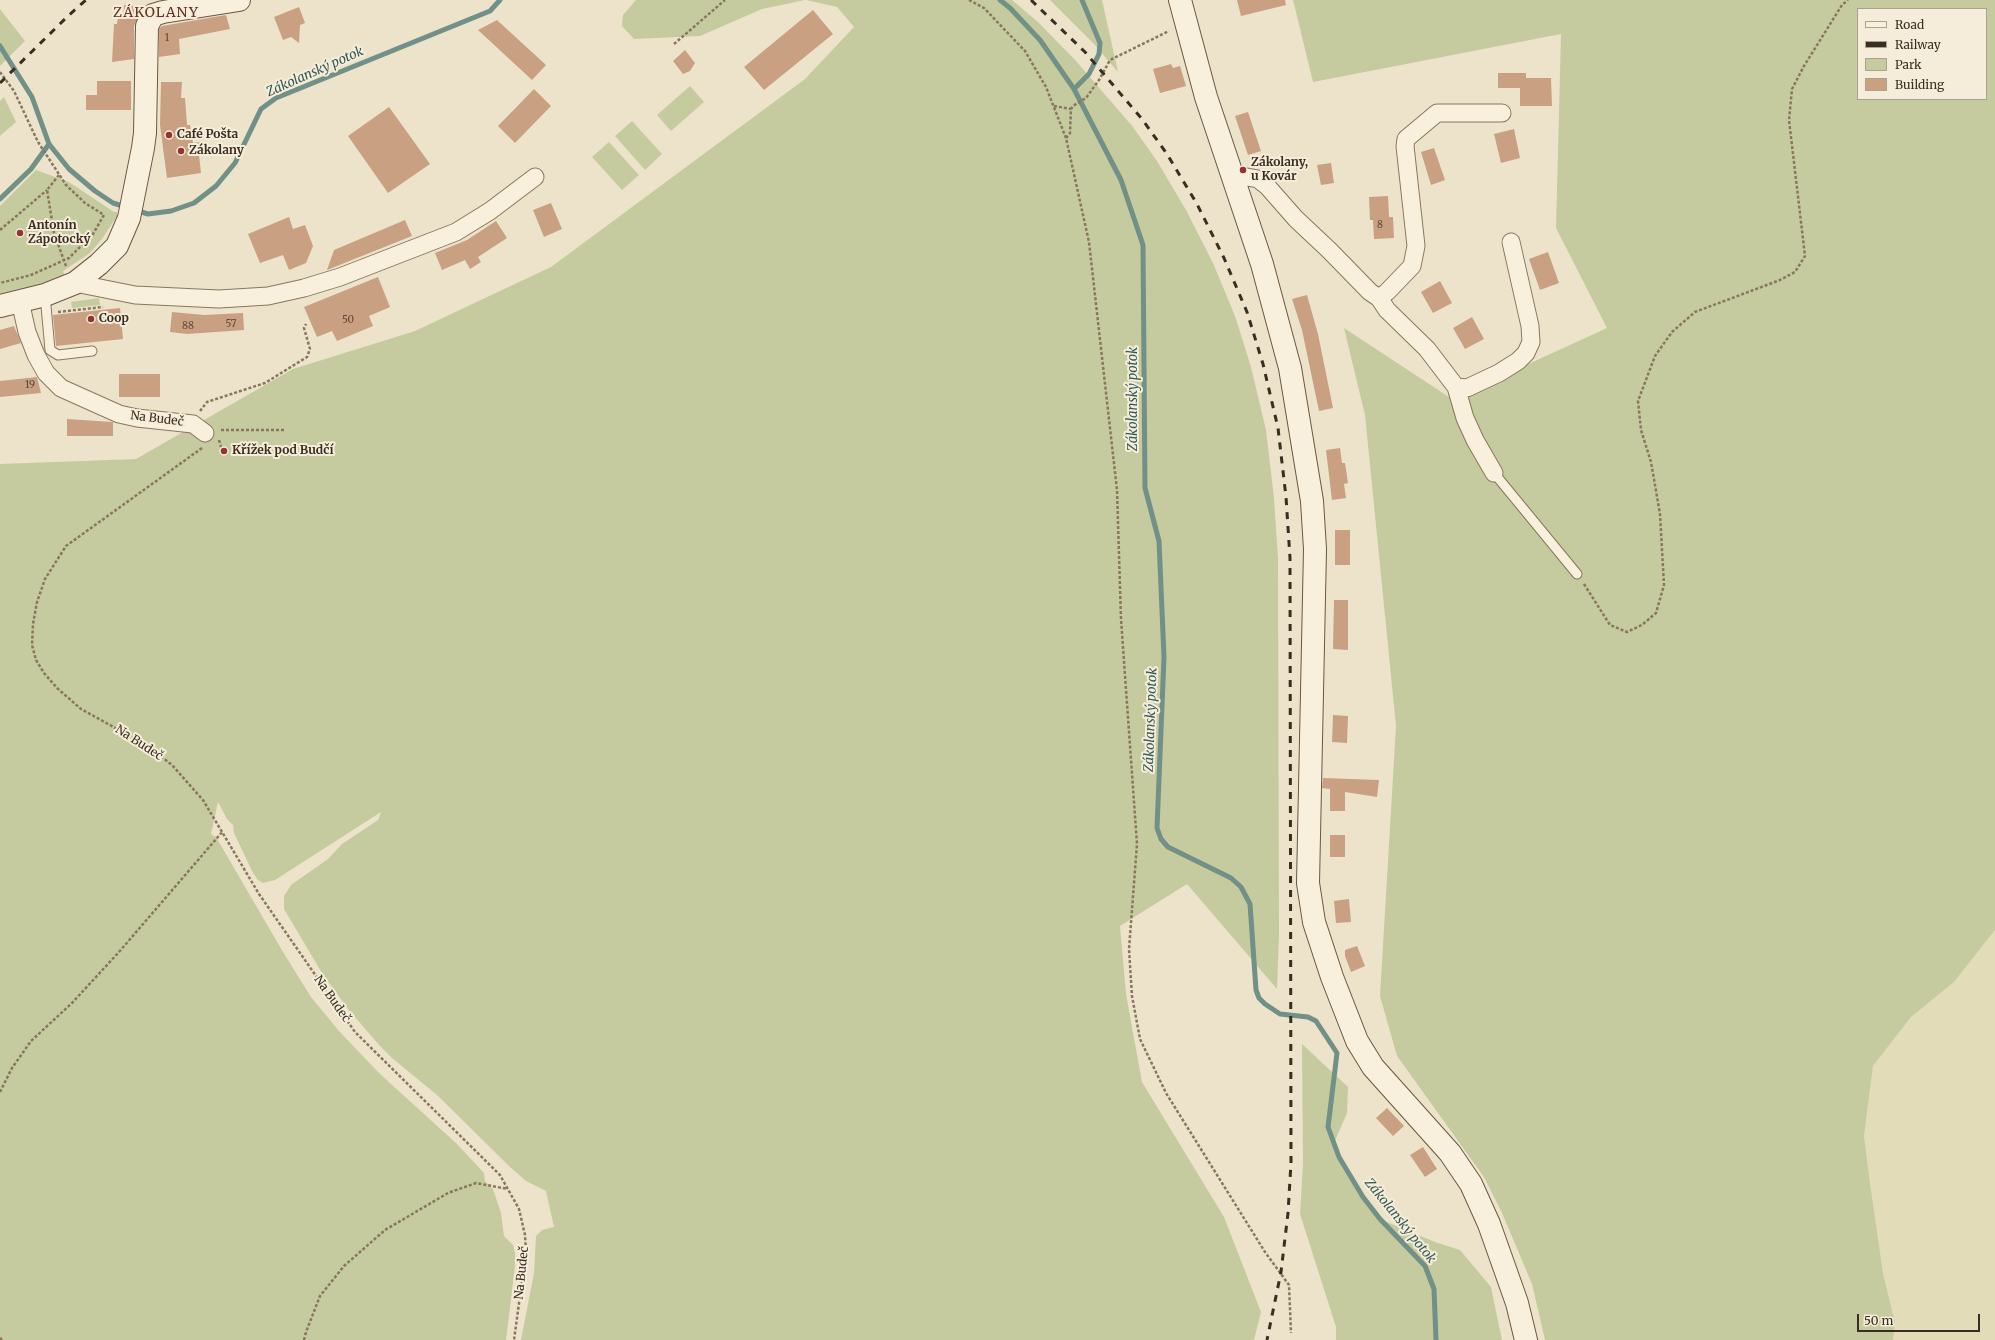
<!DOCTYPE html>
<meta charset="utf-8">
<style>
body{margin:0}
#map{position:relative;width:1995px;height:1340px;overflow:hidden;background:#ede3ca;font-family:Merriweather,serif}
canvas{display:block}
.legend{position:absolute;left:1857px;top:8px;width:130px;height:92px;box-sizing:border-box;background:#f5edd9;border:1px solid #aaa190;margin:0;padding:5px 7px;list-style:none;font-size:12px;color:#3a2e22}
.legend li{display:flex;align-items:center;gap:8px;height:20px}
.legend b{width:20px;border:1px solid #aaa190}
.scale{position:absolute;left:1857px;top:1314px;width:123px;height:18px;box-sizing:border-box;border:2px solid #3a2e22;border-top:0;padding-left:5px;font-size:12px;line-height:14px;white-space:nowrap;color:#3a2e22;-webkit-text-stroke:3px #f5edd9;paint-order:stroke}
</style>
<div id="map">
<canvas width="1995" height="1340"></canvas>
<ul class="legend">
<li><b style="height:5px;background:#f8f0dd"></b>Road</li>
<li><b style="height:5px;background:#3a2e22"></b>Railway</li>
<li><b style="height:11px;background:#c5cb9e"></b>Park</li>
<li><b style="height:11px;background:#c9a082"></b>Building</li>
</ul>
<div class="scale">50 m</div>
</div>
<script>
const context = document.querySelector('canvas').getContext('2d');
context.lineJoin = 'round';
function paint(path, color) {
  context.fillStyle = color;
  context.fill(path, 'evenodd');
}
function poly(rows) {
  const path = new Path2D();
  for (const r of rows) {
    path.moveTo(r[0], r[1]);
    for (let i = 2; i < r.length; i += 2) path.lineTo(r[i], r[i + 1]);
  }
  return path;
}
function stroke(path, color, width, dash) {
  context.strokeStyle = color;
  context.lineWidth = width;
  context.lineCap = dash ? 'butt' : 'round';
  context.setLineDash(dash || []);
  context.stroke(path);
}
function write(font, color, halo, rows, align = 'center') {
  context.font = font + ' Merriweather,serif';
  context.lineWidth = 4;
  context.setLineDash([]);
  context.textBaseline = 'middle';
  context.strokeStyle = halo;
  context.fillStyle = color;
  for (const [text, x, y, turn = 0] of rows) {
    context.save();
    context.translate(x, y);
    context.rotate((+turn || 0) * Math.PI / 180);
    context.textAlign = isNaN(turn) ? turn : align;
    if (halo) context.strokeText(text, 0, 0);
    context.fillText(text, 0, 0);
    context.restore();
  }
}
paint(poly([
 [1995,930,1995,1340,1893,1340,1895,1323,1883,1273,1870,1183,1864,1136,1873,1066,1911,1017,1954,982]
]), '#e2dcb8');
paint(poly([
 [636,0,805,0,762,9,700,36,634,39,622,26,623,15],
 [806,0,1012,0,1039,23,1076,61,1133,127,1157,161,1186,210,1213,263,1235,316,1251,367,1266,430,1274,498,1278,558,1279,936,1277,989,1187,884,1120,926,1126,994,1142,1082,1224,1217,1261,1312,1254,1340,521,1340,534,1273,536,1236,542,1230,554,1227,546,1191,526,1181,510,1167,437,1095,392,1058,380,1046,348,1009,322,973,284,909,284,896,291,885,328,859,342,844,378,820,381,812,275,880,263,883,258,880,253,873,234,833,233,825,227,819,218,802,211,834,216,837,283,952,311,997,339,1031,379,1073,457,1144,484,1173,485,1181,493,1189,501,1213,504,1236,513,1245,515,1253,515,1266,506,1340,0,1340,0,464,136,459,293,369,415,331,551,267,805,79,854,27,837,7],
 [1050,0,1102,0,1118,72,1094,44],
 [1293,0,1995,0,1995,930,1954,982,1911,1017,1873,1066,1864,1136,1870,1183,1883,1273,1895,1323,1893,1340,1545,1340,1532,1284,1502,1213,1484,1177,1397,1056,1380,996,1396,726,1365,415,1344,328,1452,399,1607,328,1556,228,1561,34,1313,82],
 [1858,9,1986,9,1986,99,1858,99],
 [0,9,25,41,0,66],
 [690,86,704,102,671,131,657,115],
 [4,97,16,122,0,136,0,101],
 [632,121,662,154,645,170,615,136],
 [609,142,639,175,622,190,592,157],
 [36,170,69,182,114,212,117,212,117,216,102,239,90,253,63,271,65,277,56,282,0,298,0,206],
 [99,298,100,305,72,308,71,302],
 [1302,1044,1348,1087,1347,1113,1334,1143,1355,1183,1380,1219,1435,1242,1460,1250,1491,1287,1502,1340,1336,1340,1336,1327,1300,1214,1303,1164]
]), '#c5cb9e');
stroke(poly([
 [1000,0,1010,8,1040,40,1074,89],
 [1082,0,1100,43,1099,54,1089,74,1074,89,1121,180,1143,245,1145,488,1159,541,1164,657,1157,828,1161,839,1168,847,1231,878,1241,887,1250,904,1256,990,1259,998,1265,1004,1280,1014,1308,1017,1316,1021,1337,1053,1328,1127,1339,1157,1363,1197,1380,1219,1425,1266,1434,1289,1436,1340],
 [0,46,32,97,49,144,69,169,95,191,113,203,126,207],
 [0,199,31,169,49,144],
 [135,210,148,214,171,211,194,203,216,186,235,163,261,109,276,98,490,11,500,0]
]), '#719088', 5);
paint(poly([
 [1237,0,1285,0,1286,5,1241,16],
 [124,5,140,6,140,13,134,26,134,59,112,62,114,24,117,24,118,17,123,18],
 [299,7,305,23,300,25,299,43,291,37,283,40,274,17],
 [813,10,833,34,764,90,744,67],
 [226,15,230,29,179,39,180,54,159,57,159,29,162,26],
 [497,20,546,65,532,80,478,30],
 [685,50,695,63,690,71,683,74,673,61],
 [1171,64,1173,68,1180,66,1186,86,1160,93,1153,69],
 [1498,73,1526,73,1526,78,1551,78,1552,106,1520,106,1520,88,1498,88],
 [97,81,131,81,131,110,86,110,86,95,97,95],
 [161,82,182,82,181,98,185,98,187,125,190,125,193,143,201,142,203,155,199,155,201,173,167,178,160,125],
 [534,89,551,106,515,143,498,126],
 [389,107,430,164,388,193,348,136],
 [1248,112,1261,151,1248,155,1235,116],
 [1514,129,1520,158,1501,163,1494,134],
 [1434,148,1445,180,1431,185,1421,152],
 [1331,163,1334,183,1321,185,1317,165],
 [1388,196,1389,217,1393,217,1394,238,1374,239,1373,220,1370,220,1369,197],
 [551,203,562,229,544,237,533,210],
 [289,217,293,229,305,225,313,246,306,263,289,270,283,255,260,263,248,234],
 [405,220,412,236,327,270,334,250],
 [496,221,507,238,478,257,481,262,470,269,465,260,442,270,435,253,467,240],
 [1548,252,1559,283,1540,290,1529,259],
 [378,277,390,307,369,316,373,326,337,341,332,331,317,337,304,307],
 [1440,281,1452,303,1433,313,1421,292],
 [1307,295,1318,334,1333,408,1319,411,1302,330,1292,299],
 [120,308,123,339,56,346,53,315],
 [172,312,204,315,243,313,244,330,187,334,170,332],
 [1472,317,1484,339,1465,349,1453,328],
 [14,326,21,343,0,349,0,330],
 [119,374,160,374,160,397,119,397],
 [37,377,41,393,0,397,0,381],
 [67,419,112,422,113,422,113,436,67,436],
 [1340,448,1342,463,1345,463,1348,483,1344,484,1346,498,1332,500,1326,450],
 [1335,530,1350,530,1350,565,1335,565],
 [1334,600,1348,600,1348,650,1333,649],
 [1333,715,1348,716,1347,743,1332,742],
 [1323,778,1379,780,1377,797,1345,792,1345,811,1330,811,1330,789,1322,788],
 [1330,835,1345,835,1345,857,1330,857],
 [1349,899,1351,922,1336,923,1334,901],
 [1357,946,1365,966,1351,972,1345,956,1345,950],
 [1387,1108,1404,1126,1393,1136,1376,1118],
 [1423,1147,1437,1169,1425,1177,1410,1155]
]), '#c9a082');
const lane = poly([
 [45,295,50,350,58,355,92,351],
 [1494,473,1577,574]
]);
const street = poly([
 [1234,179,1247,177,1258,179,1267,186,1296,219,1329,250,1370,292,1379,298,1387,310,1427,349,1456,387,1467,388,1499,373,1518,361,1526,353,1531,342,1530,326,1511,242],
 [75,283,135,295,219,299,268,296,304,288,340,277,456,232,490,211,535,177],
 [1379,298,1387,292,1412,266,1416,246,1405,146,1406,139,1437,113,1502,113],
 [20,301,27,332,36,355,46,373,61,388,119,414,137,418,193,424,205,433],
 [1456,387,1465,418,1475,440,1494,473]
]);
const secondary = poly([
 [1180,0,1206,97,1262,264,1290,368,1312,501,1315,549,1308,883,1314,922,1332,977,1357,1041,1373,1067,1450,1153,1471,1184,1489,1224,1517,1303,1526,1340],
 [0,306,45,295,75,283,99,264,117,246,129,218,143,148,145,133,147,26,153,15,163,12,239,0]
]);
stroke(lane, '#89765f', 11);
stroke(street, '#89765f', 19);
stroke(secondary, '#6b5742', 24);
stroke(poly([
 [969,0,984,8,1025,51,1046,87,1066,138,1089,242,1117,490,1121,619,1137,844,1129,949,1132,996,1140,1039,1166,1093,1265,1252,1289,1285,1291,1333],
 [674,44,725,0],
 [0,72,14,91,38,142,66,185,85,203,104,215,93,234,69,258,31,275,0,283],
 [1054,106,1071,109],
 [1066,138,1070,133,1071,109,1073,106,1086,98,1099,80,1110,60,1169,31],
 [59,175,47,190,54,233,66,266],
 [0,230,47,190],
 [58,312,103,307],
 [200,411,207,402,265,383,307,357,310,349,304,328,306,324],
 [221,430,286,430],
 [219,440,221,447],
 [202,448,66,546,45,579,37,602,33,624,32,645,36,660,44,673,57,688,81,709,148,746,172,765,203,800,259,894,355,1032,500,1175,519,1209,525,1235,526,1252,514,1340],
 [1584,584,1610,625,1627,632,1642,625,1656,613,1664,585,1660,514,1651,462,1641,430,1638,401,1655,356,1672,332,1695,312,1780,280,1795,272,1805,256,1789,120,1792,89,1804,66,1842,5,1848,0],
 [0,1092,12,1068,31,1041,72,1003,119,952,223,831],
 [0,1338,2,1340],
 [304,1340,306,1332,320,1296,344,1266,385,1230,448,1193,476,1183,508,1189]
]), '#89765f', 2.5, [3, 2]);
stroke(lane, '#f8f0dd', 9);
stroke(street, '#f8f0dd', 17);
stroke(secondary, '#f8f0dd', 22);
stroke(poly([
 [1031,0,1085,52,1142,119,1167,154,1197,204,1224,258,1247,312,1263,364,1278,428,1286,497,1290,558,1291,1163,1288,1213,1281,1272,1267,1340],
 [0,83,69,15,86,0]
]), '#3a2e22', 3, [7, 7]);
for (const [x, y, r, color] of [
 [169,135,4,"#953232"],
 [181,151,4,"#953232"],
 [1243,170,4,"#953232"],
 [20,233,4,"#953232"],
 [91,319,4,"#953232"],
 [224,451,4,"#953232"]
]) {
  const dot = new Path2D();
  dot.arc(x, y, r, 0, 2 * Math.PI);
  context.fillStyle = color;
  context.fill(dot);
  stroke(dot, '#f5edd9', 1.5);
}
write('10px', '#5e4a3a', null, [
 ["1",167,38],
 ["8",1380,225],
 ["50",348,320],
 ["57",231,324],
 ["88",188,326],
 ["19",30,385]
]);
write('bold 12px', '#3a2e22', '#f5edd9', [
 ["Café Pošta",177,135],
 ["Zákolany",189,151],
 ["Zákolany,",1251,163],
 ["u Kovár",1251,177],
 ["Antonín",28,226],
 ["Zápotocký",28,240],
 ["Coop",99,319],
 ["Křížek pod Budčí",232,451]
], 'left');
write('12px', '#3a2e22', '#f5edd9', [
 ["Na Budeč",157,419,7],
 ["Na Budeč",139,743,33],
 ["Na Budeč",332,999,55],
 ["Na Budeč",522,1273,-84]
]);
write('italic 13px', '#325957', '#f5edd9', [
 ["Zákolanský potok",315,72,-24],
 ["Zákolanský potok",1133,399,-90],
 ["Zákolanský potok",1151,720,-88],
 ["Zákolanský potok",1400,1221,51]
]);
context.letterSpacing = '1px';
write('14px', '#653223', '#f5edd9', [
 ["ZÁKOLANY",156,13]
]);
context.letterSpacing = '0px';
</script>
